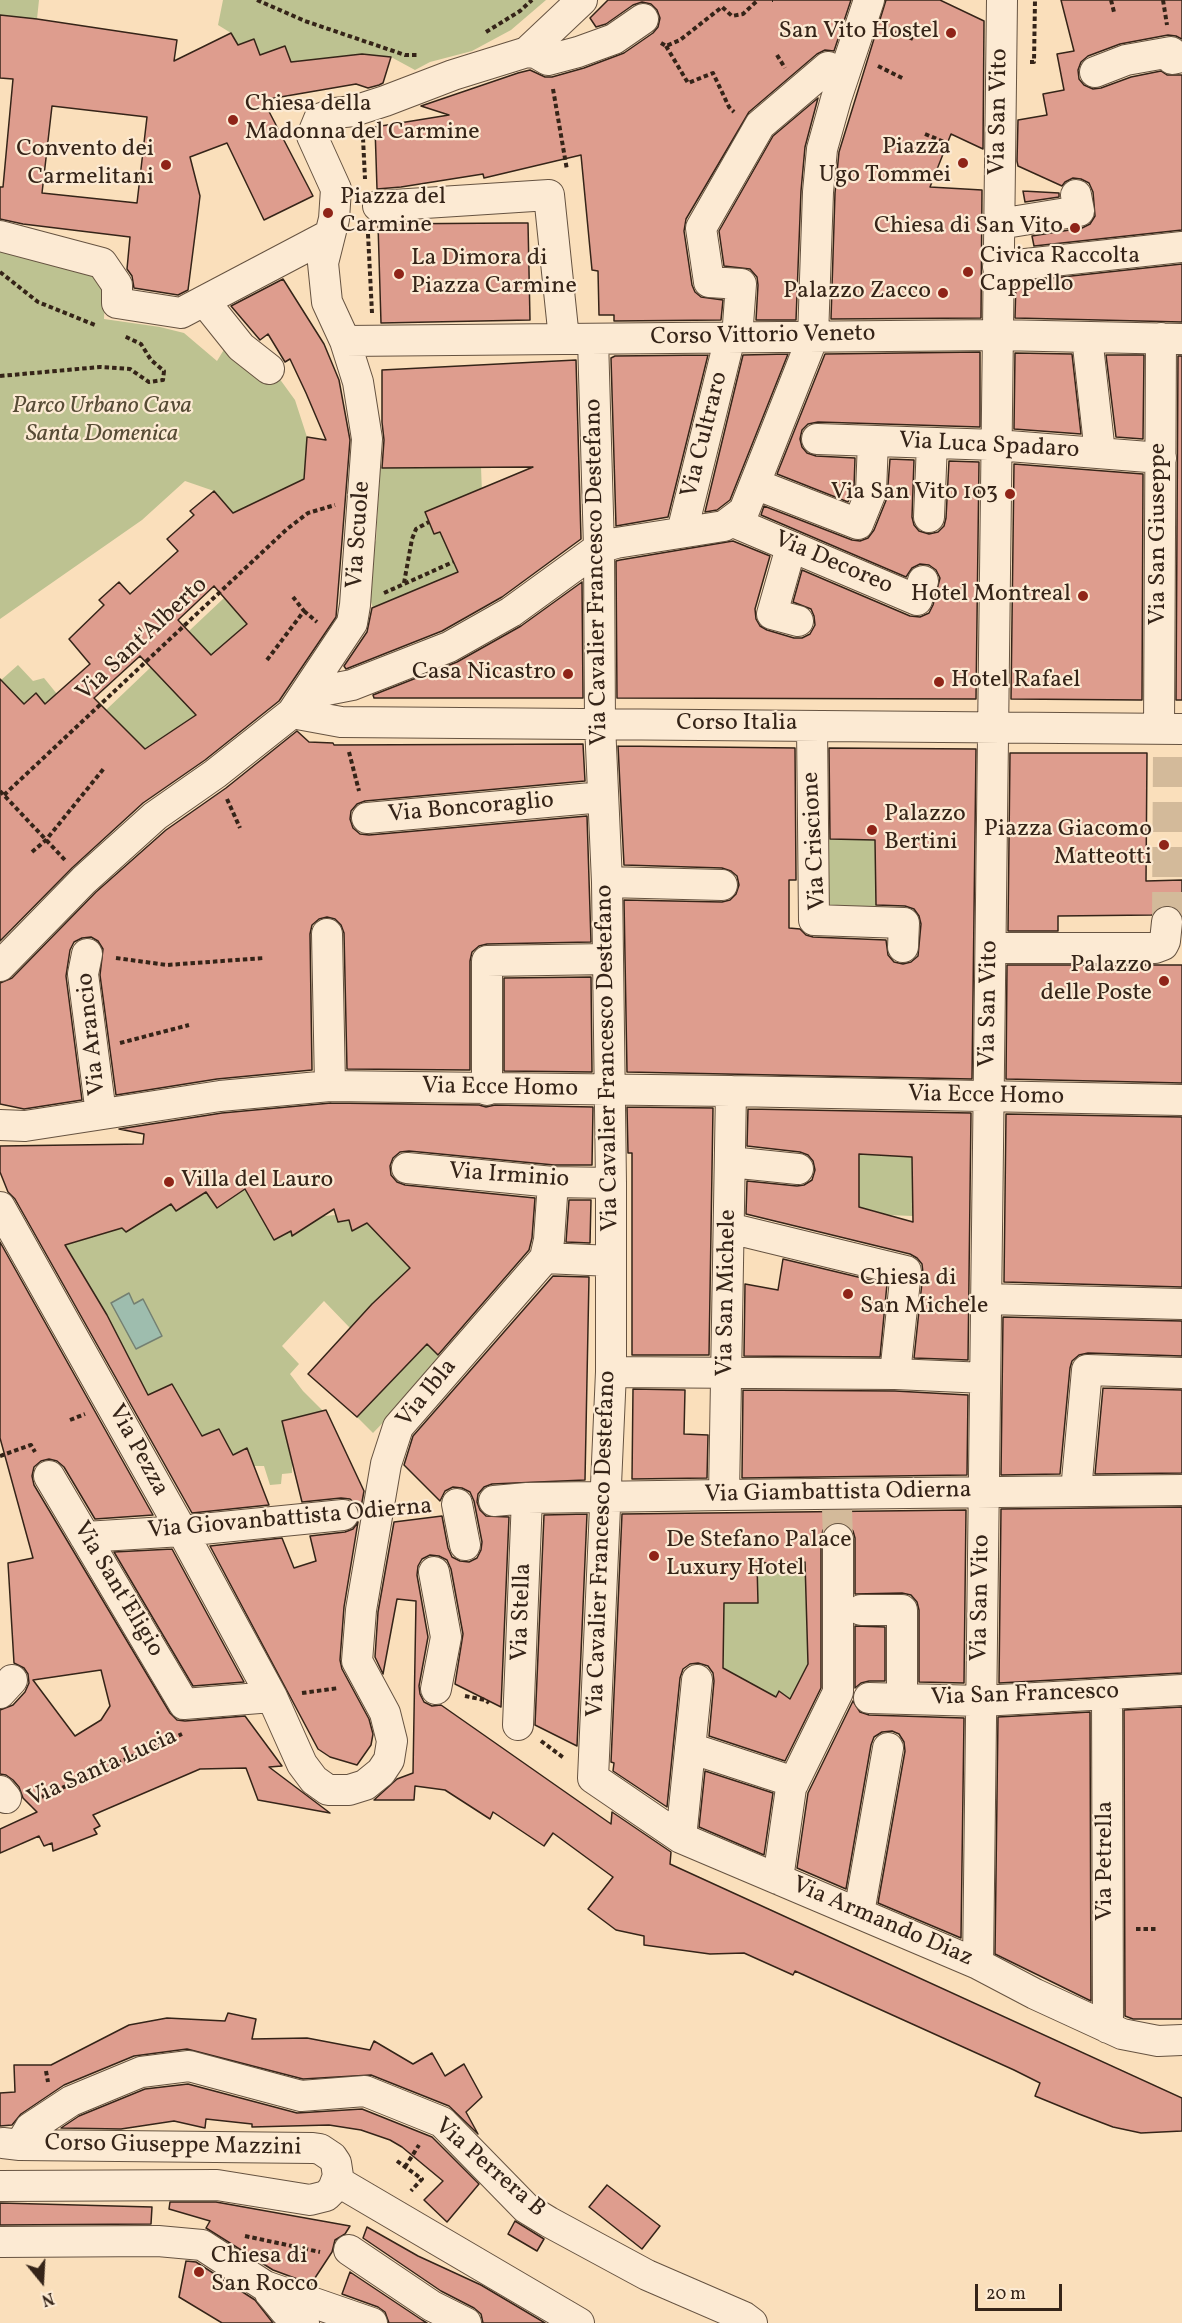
<!DOCTYPE html>
<style>
body{margin:0}
#map{position:relative;width:1182px;height:2323px;overflow:hidden;background:#fadfbb;font-family:Vollkorn,serif}
canvas{display:block}
.north{position:absolute;left:12px;top:2251px;width:60px;height:60px;-webkit-text-stroke:4px #fcead3;paint-order:stroke;rotate:162deg;font-size:16px;font-weight:700;line-height:24px;text-align:center;color:#352418}
.north::after{content:'';display:block;margin:auto;width:21px;height:27px;background:#352418;clip-path:polygon(50% 0,100% 100%,50% 72%,0 100%)}
.scale{position:absolute;left:975px;top:2284px;width:87px;height:27px;box-sizing:border-box;border:3px solid #352418;border-top:0;padding-left:8px;font-size:18px;line-height:21px;white-space:nowrap;color:#352418;-webkit-text-stroke:4px #fcead3;paint-order:stroke}
</style>
<div id="map">
<canvas width="1182" height="2323"></canvas>
<div class="north">N</div>
<div class="scale">20 m</div>
</div>
<script>
const context = document.querySelector('canvas').getContext('2d');
context.lineJoin = 'round';
function paint(path, color) {
  context.fillStyle = color;
  context.fill(path, 'evenodd');
}
function poly(rows) {
  const path = new Path2D();
  for (const r of rows) {
    path.moveTo(r[0], r[1]);
    for (let i = 2; i < r.length; i += 2) path.lineTo(r[i], r[i + 1]);
  }
  return path;
}
function stroke(path, color, width, dash) {
  context.strokeStyle = color;
  context.lineWidth = width;
  context.lineCap = dash ? 'butt' : 'round';
  context.setLineDash(dash || []);
  context.stroke(path);
}
function write(font, color, halo, rows, align = 'center') {
  context.font = font + ' Vollkorn,serif';
  context.lineWidth = 4.5;
  context.setLineDash([]);
  context.textBaseline = 'middle';
  context.strokeStyle = halo;
  context.fillStyle = color;
  for (const [text, x, y, turn = 0] of rows) {
    context.save();
    context.translate(x, y);
    context.rotate((+turn || 0) * Math.PI / 180);
    context.textAlign = isNaN(turn) ? turn : align;
    if (halo) context.strokeText(text, 0, 0);
    context.fillText(text, 0, 0);
    context.restore();
  }
}
paint(poly([
 [0,0,39,0,37,19,0,15],
 [223,0,546,0,511,30,472,51,430,62,415,70,391,57,362,54,291,62,285,46,260,55,238,45,231,33,218,25],
 [0,246,92,271,105,290,104,319,160,327,184,333,217,361,228,343,279,378,295,400,307,437,304,485,238,518,214,491,185,481,142,520,0,619],
 [481,467,482,494,473,492,425,513,434,533,440,532,458,572,373,608,370,599,366,547,376,541,380,468],
 [224,598,247,624,232,637,215,660,189,631],
 [18,665,33,681,44,678,57,694,45,704,36,693,21,707,0,681],
 [151,667,196,715,144,749,106,710],
 [817,839,875,840,876,913,817,911],
 [849,1153,912,1157,913,1216,888,1215,868,1209,866,1215,841,1192,859,1192,859,1160],
 [245,1188,291,1231,293,1236,302,1230,300,1210,320,1205,324,1216,336,1215,349,1220,352,1230,369,1222,410,1268,380,1298,443,1360,373,1433,357,1417,421,1350,350,1328,324,1301,282,1346,299,1364,290,1374,303,1391,323,1411,282,1421,292,1463,292,1473,282,1474,281,1484,270,1485,264,1466,254,1466,247,1448,233,1455,219,1429,202,1436,172,1384,147,1395,104,1311,59,1235,68,1233,73,1243,95,1236,114,1217,126,1232,161,1210,164,1192,176,1211,206,1192,218,1207],
 [143,1300,136,1349,134,1304],
 [810,1562,806,1597,808,1664,791,1699,779,1691,764,1720,761,1689,723,1668,724,1626,687,1625,703,1616,724,1617,724,1603,758,1603,757,1563]
]), '#bdc291');
const water = poly([
 [129,1293,134,1304,143,1299,162,1336,136,1349,111,1303,129,1293]
]);
paint(water, '#9ebdae');
stroke(water, '#748072', 1.5);
const building = poly([
 [608,0,851,0,834,51,825,50,817,54,749,112,686,219,684,231,692,285,695,292,701,297,723,300,721,320,614,321,614,315,599,315,598,271,592,270,581,155,484,178,483,174,401,187,377,189,375,127,449,115,421,106,518,73,530,70,545,77,552,77,584,68,624,53,653,33,658,27,660,18,657,10,651,4,642,2,633,5,606,24,596,27,590,18,608,0],
 [886,0,940,0,984,21,983,149,951,134,930,187,982,190,981,318,831,319,835,193,839,152,886,0],
 [1061,0,1182,0,1182,39,1176,36,1168,35,1120,44,1088,56,1081,62,1078,70,1079,79,1084,85,1093,89,1101,88,1131,77,1161,71,1167,75,1182,75,1182,230,1034,246,1032,236,1082,228,1090,224,1095,216,1093,192,1089,183,1081,179,1073,178,1065,182,1062,186,1018,166,1017,161,1018,120,1047,115,1043,94,1064,90,1057,54,1074,51,1061,0],
 [0,15,37,19,177,40,174,61,231,33,238,45,254,39,260,55,285,46,291,62,362,54,391,57,383,83,379,85,368,88,356,84,263,100,313,196,264,220,227,143,190,157,200,196,188,290,178,295,134,288,132,276,127,269,130,237,23,224,0,219,0,187,3,187,13,79,0,78,0,15],
 [52,106,147,117,137,203,42,193,52,106],
 [818,98,805,147,801,191,796,320,756,320,758,285,757,277,750,269,724,266,719,231,773,136,818,98],
 [1023,191,1059,193,1059,197,1025,202,1023,191],
 [514,223,528,223,530,320,381,323,378,224,514,223],
 [1182,264,1182,322,1015,318,1016,282,1182,264],
 [283,279,324,344,339,380,350,440,336,617,279,701,205,760,143,803,72,868,0,941,0,679,24,704,36,693,45,704,90,664,69,639,104,605,99,600,119,582,130,594,178,551,167,539,194,515,190,511,214,491,233,513,304,479,307,437,326,440,306,393,290,359,285,362,268,334,260,340,231,306,283,279],
 [214,586,247,624,211,655,178,620,214,586],
 [140,656,196,715,145,749,94,698,140,656],
 [980,352,980,427,818,422,808,424,802,430,800,439,802,447,807,453,816,456,855,458,854,488,848,502,777,474,825,354,980,352],
 [1015,353,1072,354,1081,434,1014,429,1015,353],
 [788,354,730,500,717,510,705,512,743,355,788,354],
 [708,355,668,517,616,526,611,358,615,356,708,355],
 [1106,355,1144,355,1143,439,1116,437,1106,355],
 [1178,356,1182,356,1182,700,1176,700,1178,356],
 [576,360,581,539,502,597,442,631,346,669,344,666,367,632,372,608,458,572,440,532,434,534,425,512,533,467,382,468,384,440,382,422,382,370,576,360],
 [890,459,914,460,912,517,914,525,919,531,929,534,938,532,944,526,946,518,949,461,979,462,976,699,617,698,616,561,620,560,733,541,770,556,755,609,756,619,760,626,767,630,794,638,802,638,810,634,815,625,814,616,811,609,793,602,802,570,910,616,920,617,929,613,933,605,940,578,936,570,929,565,920,564,912,568,906,577,761,515,764,506,852,540,860,541,868,538,874,530,887,498,890,459],
 [1014,464,1143,474,1142,700,1011,699,1014,464],
 [582,582,583,698,374,698,373,695,457,662,521,626,582,582],
 [297,731,309,742,333,743,334,745,583,744,585,781,365,801,357,804,351,811,350,819,353,828,360,834,369,835,587,816,591,942,487,944,479,946,472,952,470,961,470,1070,347,1069,344,933,341,925,335,919,327,917,319,919,312,925,310,934,312,1070,217,1079,116,1095,100,975,103,949,98,941,91,937,82,938,74,942,70,950,66,976,82,1100,24,1109,0,1104,0,983,12,978,96,892,166,830,226,788,297,731],
 [618,746,795,748,796,880,789,880,789,928,800,929,806,935,813,937,886,940,888,955,894,962,903,964,911,962,918,956,921,924,919,916,914,909,905,906,876,905,875,840,830,839,829,748,976,749,972,1079,627,1072,624,900,722,902,730,900,736,894,739,885,737,876,731,871,722,868,624,865,618,746],
 [1010,753,1147,753,1146,881,1182,880,1182,914,1177,908,1168,905,1159,907,1152,915,1058,916,1058,931,1008,931,1010,753],
 [1007,965,1182,965,1182,1083,1006,1079,1007,965],
 [591,977,592,1072,504,1071,504,978,591,977],
 [331,1103,479,1105,486,1107,495,1105,593,1107,592,1165,554,1165,409,1151,400,1152,393,1158,390,1166,391,1175,397,1182,405,1185,535,1198,532,1238,529,1250,438,1355,427,1344,357,1417,308,1374,372,1304,410,1268,367,1223,352,1231,349,1220,338,1222,334,1209,292,1236,291,1231,274,1240,245,1189,217,1208,206,1192,176,1211,171,1204,126,1232,122,1228,65,1245,107,1315,148,1395,172,1384,202,1436,219,1429,233,1455,247,1448,269,1505,192,1513,15,1199,8,1192,0,1172,0,1146,143,1144,144,1134,119,1129,222,1113,331,1103],
 [627,1107,713,1108,709,1355,632,1355,632,1153,628,1153,627,1107],
 [748,1109,971,1113,968,1360,914,1358,923,1273,922,1264,917,1258,910,1254,746,1214,747,1181,797,1186,804,1185,812,1180,815,1170,813,1161,808,1155,800,1152,747,1146,748,1109],
 [859,1154,912,1157,913,1222,859,1207,859,1154],
 [1006,1114,1182,1117,1182,1287,1004,1282,1006,1114],
 [569,1200,591,1200,590,1243,566,1242,569,1200],
 [0,1242,153,1515,95,1519,64,1467,57,1461,49,1459,41,1461,34,1467,32,1476,34,1485,170,1713,177,1720,185,1721,245,1716,282,1766,269,1767,330,1813,258,1800,246,1768,200,1769,93,1815,100,1826,94,1829,97,1834,53,1851,52,1843,44,1846,39,1836,0,1853,0,1829,37,1812,23,1798,19,1787,13,1780,6,1775,0,1774,0,1710,13,1705,25,1692,29,1683,28,1674,24,1668,14,1663,8,1563,33,1558,0,1438,0,1242],
 [101,1670,110,1706,101,1720,75,1736,33,1680,101,1670],
 [783,1259,887,1284,880,1357,744,1356,745,1284,778,1290,783,1259],
 [553,1276,589,1277,585,1480,492,1484,484,1487,478,1494,477,1502,480,1510,486,1516,509,1517,501,1707,455,1684,463,1634,451,1569,447,1560,439,1556,430,1555,422,1559,418,1566,417,1575,428,1637,419,1686,420,1694,424,1702,432,1706,441,1705,611,1824,612,1812,671,1852,670,1864,1182,2098,1182,2131,1141,2133,1113,2127,1079,2114,1035,2096,1040,2083,1014,2070,795,1971,793,1975,744,1953,710,1954,644,1945,644,1936,616,1930,588,1909,613,1877,553,1833,544,1846,493,1812,490,1819,445,1790,415,1786,414,1800,374,1800,397,1779,413,1773,416,1601,397,1599,383,1674,375,1657,378,1612,394,1522,442,1516,448,1548,452,1557,460,1561,469,1562,477,1558,481,1550,482,1542,474,1501,470,1492,462,1488,453,1487,445,1491,440,1501,404,1465,413,1436,553,1276],
 [1003,1317,1182,1321,1182,1356,1088,1353,1079,1355,1072,1361,1070,1368,1060,1474,1001,1475,1003,1317],
 [1103,1388,1182,1390,1182,1473,1095,1474,1103,1388],
 [633,1389,685,1390,684,1434,708,1435,707,1478,632,1479,633,1389],
 [743,1390,895,1391,968,1395,967,1475,742,1478,743,1390],
 [326,1410,364,1491,360,1513,357,1505,350,1499,341,1498,302,1502,282,1421,326,1410],
 [1182,1507,1182,1673,999,1683,1001,1509,1182,1507],
 [966,1510,964,1683,919,1682,919,1610,917,1602,911,1595,902,1593,855,1594,855,1538,853,1531,847,1524,837,1522,830,1524,823,1530,821,1539,821,1688,785,1761,709,1736,714,1681,713,1673,708,1666,698,1663,690,1664,683,1669,680,1678,667,1807,613,1771,614,1763,611,1762,622,1514,966,1510],
 [805,1562,808,1664,790,1699,779,1691,776,1697,723,1668,724,1603,758,1603,757,1563,805,1562],
 [587,1514,577,1746,535,1725,544,1515,587,1514],
 [358,1522,344,1607,340,1660,342,1669,369,1719,373,1734,371,1745,357,1765,330,1757,318,1749,210,1546,282,1538,294,1568,316,1561,310,1536,345,1532,353,1529,358,1522],
 [172,1549,244,1682,193,1686,114,1552,172,1549],
 [855,1626,885,1627,885,1681,869,1681,861,1683,855,1688,855,1626],
 [853,1701,860,1712,869,1715,964,1718,961,1938,878,1903,905,1751,904,1742,899,1734,892,1731,882,1732,874,1737,871,1745,846,1889,797,1868,808,1793,853,1701],
 [1182,1707,1182,2019,1133,2019,1125,2016,1124,1710,1182,1707],
 [1090,1712,1091,2001,995,1954,998,1717,1090,1712],
 [705,1771,773,1793,764,1855,699,1827,705,1771],
 [228,2013,256,2019,252,2039,307,2038,370,2050,374,2041,413,2064,432,2053,445,2076,464,2064,482,2097,466,2112,478,2134,449,2106,371,2075,303,2079,187,2049,134,2056,64,2085,21,2114,12,2125,0,2126,0,2093,15,2092,14,2065,51,2065,129,2025,167,2018,225,2021,228,2013],
 [188,2084,297,2113,362,2109,432,2137,479,2184,447,2222,424,2200,443,2181,402,2147,390,2140,361,2130,329,2125,252,2127,252,2124,206,2119,205,2128,174,2121,121,2129,61,2128,79,2116,145,2089,188,2084],
 [607,2185,660,2226,642,2249,589,2207,607,2185],
 [170,2202,216,2202,350,2226,345,2234,335,2240,332,2252,311,2284,273,2270,206,2228,210,2221,169,2209,170,2202],
 [0,2203,152,2207,151,2224,0,2225,0,2203],
 [515,2221,544,2239,537,2251,508,2234,515,2221],
 [367,2227,418,2256,481,2285,545,2323,483,2323,481,2314,474,2308,441,2291,363,2238,367,2227],
 [186,2261,196,2262,255,2300,273,2323,222,2323,179,2297,186,2261],
 [350,2272,422,2320,427,2323,389,2323,385,2312,378,2307,342,2294,350,2272]
]);
paint(building, '#de9d8e');
stroke(building, '#352418', 1.5);
stroke(poly([
 [1167,922,1168,751],
 [837,1508,838,1539]
]), '#d3ba9a', 30, [30, 15]);
const minor = poly([
 [527,52,536,53,548,60,578,52,614,39,643,19],
 [1095,72,1126,60,1171,52,1172,59,1182,57],
 [378,206,549,195,564,339],
 [999,224,1079,211,1076,195],
 [0,236,102,263,117,285,117,303,181,313,329,235],
 [998,267,1182,247],
 [205,302,241,347,269,369],
 [1087,337,1100,453],
 [737,338,741,284,709,282,701,228,760,125,828,67],
 [593,339,599,548,600,724,607,882,611,1183,611,1372,593,1778,681,1838,978,1964,1035,1994,1122,2034,1158,2041,1182,2040],
 [345,341,998,335,1182,339],
 [817,439,996,445,1161,458],
 [755,484,858,524,871,492,873,441],
 [929,517,932,443],
 [731,521,917,600,923,581],
 [682,532,730,337],
 [791,547,772,614,798,621],
 [306,694,352,685,449,647,511,612,599,548,616,543,724,526,744,511,813,337,818,192,822,149,836,99,869,0],
 [292,713,341,722,1182,729],
 [812,726,814,920,904,923,903,947],
 [1159,729,1161,338],
 [367,818,603,797],
 [607,882,722,885],
 [327,934,330,1086],
 [991,948,1155,948,1163,945,1165,941,1167,922],
 [87,954,83,974,101,1114],
 [0,966,84,880,155,816,215,774,292,713,352,623,355,605,367,439,358,382,345,341,327,302,323,263,334,219,336,189,312,136,319,119,335,113,354,111,385,101,453,75,527,52,582,0],
 [487,1090,487,961,607,959],
 [0,1125,25,1126,220,1096,330,1086,731,1091,1182,1100],
 [730,1162,798,1169],
 [407,1168,553,1182,611,1183],
 [0,1207,182,1531,272,1697,302,1764,314,1780,328,1790,349,1790,365,1785,381,1772,389,1760,392,1741,385,1713,357,1661,361,1610,386,1464,398,1427,545,1258,611,1261],
 [729,1228,906,1271,895,1374],
 [545,1258,549,1240,553,1182],
 [986,1299,1182,1304],
 [611,1372,895,1374,985,1378],
 [49,1476,184,1704,272,1697],
 [1076,1491,1087,1370,1182,1373],
 [724,1495,731,1091],
 [494,1501,527,1498,724,1495,1182,1490],
 [457,1504,465,1545],
 [85,1537,182,1531,343,1515],
 [434,1572,446,1637,436,1689],
 [861,1610,902,1610,902,1699],
 [0,1693,12,1680],
 [1107,1694,1108,2028],
 [869,1698,981,1701,1182,1690],
 [518,1725,527,1498],
 [690,1748,794,1782],
 [0,1791,6,1798],
 [681,1838,697,1680],
 [778,1879,791,1788,838,1692,838,1539],
 [859,1913,888,1748],
 [978,1964,1002,0],
 [20,2145,30,2128,71,2101,141,2072,189,2066,301,2096,365,2091,442,2122,526,2208,549,2222,647,2275,744,2317,752,2323],
 [337,2181,579,2323],
 [0,2186,217,2185,310,2200,326,2196,333,2189,338,2176,336,2163,332,2157,320,2149,313,2148,20,2145,3,2143],
 [0,2242,158,2241,202,2245,265,2286,372,2323],
 [349,2250,432,2306,466,2323],
 [270,2293,285,2311,304,2323]
]);
stroke(minor, '#665341', 32);
stroke(poly([
 [257,0,305,21,405,55,417,55],
 [772,0,773,0],
 [1111,0,1114,12],
 [1163,0,1167,25],
 [889,28,913,39],
 [486,32,520,11,532,0],
 [661,43,666,46,680,40,722,7,732,16,743,14,758,0],
 [666,46,688,83,713,73,729,107,734,112],
 [777,55,785,68],
 [1030,62,1034,62,1035,0],
 [878,66,904,79],
 [553,89,567,170],
 [925,134,949,144],
 [363,138,365,179],
 [368,234,372,313],
 [0,272,38,302,95,325],
 [0,376,100,367,130,369,149,382,163,380,164,371,151,360,141,344,124,336],
 [404,583,412,539,416,529,429,522],
 [384,593,453,562],
 [304,611,317,622],
 [267,660,304,611,293,597],
 [349,752,359,791],
 [0,791,65,860],
 [4,795,287,529,308,513,335,505],
 [227,799,240,828],
 [32,852,46,840,105,767],
 [116,958,167,965,264,958],
 [120,1043,189,1025],
 [70,1420,85,1414],
 [0,1456,31,1445,35,1452],
 [408,1509,428,1507],
 [302,1693,339,1688],
 [465,1696,485,1700,489,1703],
 [541,1741,564,1758],
 [35,1800,182,1734],
 [1136,1929,1157,1929],
 [46,2071,48,2082],
 [397,2161,422,2179,411,2191],
 [405,2167,419,2145],
 [245,2236,320,2252]
]), '#352418', 4, [4.5, 3]);
stroke(minor, '#fcead3', 30);
for (const [x, y, r, color] of [
 [951,33,6,"#8f2418"],
 [233,120,6,"#8f2418"],
 [963,163,6,"#8f2418"],
 [166,165,6,"#8f2418"],
 [328,213,6,"#8f2418"],
 [1075,228,6,"#8f2418"],
 [968,272,6,"#8f2418"],
 [399,274,6,"#8f2418"],
 [943,293,6,"#8f2418"],
 [1010,494,6,"#8f2418"],
 [1083,596,6,"#8f2418"],
 [568,674,6,"#8f2418"],
 [939,682,6,"#8f2418"],
 [872,830,6,"#8f2418"],
 [1164,845,6,"#8f2418"],
 [1164,981,6,"#8f2418"],
 [169,1182,6,"#8f2418"],
 [848,1294,6,"#8f2418"],
 [654,1556,6,"#8f2418"],
 [199,2272,6,"#8f2418"]
]) {
  const dot = new Path2D();
  dot.arc(x, y, r, 0, 2 * Math.PI);
  context.fillStyle = color;
  context.fill(dot);
  stroke(dot, '#fcead3', 2);
}
write('24px', '#352418', '#fcead3', [
 ["San Vito Hostel",939,33],
 ["Chiesa della",245,106,"left"],
 ["Madonna del Carmine",245,134,"left"],
 ["Piazza",951,149],
 ["Ugo Tommei",951,177],
 ["Convento dei",154,151],
 ["Carmelitani",154,179],
 ["Piazza del",340,199,"left"],
 ["Carmine",340,227,"left"],
 ["Chiesa di San Vito",1063,228],
 ["Civica Raccolta",980,258,"left"],
 ["Cappello",980,286,"left"],
 ["La Dimora di",411,260,"left"],
 ["Piazza Carmine",411,288,"left"],
 ["Palazzo Zacco",931,293],
 ["Via San Vito 103",998,494],
 ["Hotel Montreal",1071,596],
 ["Casa Nicastro",556,674],
 ["Hotel Rafael",951,682,"left"],
 ["Palazzo",884,816,"left"],
 ["Bertini",884,844,"left"],
 ["Piazza Giacomo",1152,831],
 ["Matteotti",1152,859],
 ["Palazzo",1152,967],
 ["delle Poste",1152,995],
 ["Villa del Lauro",181,1182,"left"],
 ["Chiesa di",860,1280,"left"],
 ["San Michele",860,1308,"left"],
 ["De Stefano Palace",666,1542,"left"],
 ["Luxury Hotel",666,1570,"left"],
 ["Chiesa di",211,2258,"left"],
 ["San Rocco",211,2286,"left"]
], 'right');
write('24px', '#352418', '#fcead3', [
 ["Via San Vito",1000,112,-89],
 ["Corso Vittorio Veneto",763,337,-1],
 ["Via Cultraro",706,435,-76],
 ["Via Luca Spadaro",989,447,3],
 ["Via San Giuseppe",1160,534,-90],
 ["Via Scuole",360,535,-86],
 ["Via Decoreo",833,564,23],
 ["Via Cavalier Francesco Destefano",598,572,-91],
 ["Via Sant'Alberto",143,640,-43],
 ["Corso Italia",737,725],
 ["Via Boncoraglio",471,809,-5],
 ["Via Criscione",816,841,-93],
 ["Via San Vito",990,1004,-89],
 ["Via Arancio",93,1034,-96],
 ["Via Cavalier Francesco Destefano",609,1058,-91],
 ["Via Ecce Homo",500,1089,1],
 ["Via Ecce Homo",986,1097,1],
 ["Via Irminio",509,1177,4],
 ["Via San Michele",728,1293,-89],
 ["Via Ibla",428,1394,-51],
 ["Via Pezza",137,1451,61],
 ["Via Giambattista Odierna",838,1494,-1],
 ["Via Giovanbattista Odierna",290,1520,-5],
 ["Via Cavalier Francesco Destefano",603,1544,-88],
 ["Via Sant'Eligio",117,1590,59],
 ["Via San Vito",982,1598,-89],
 ["Via Stella",523,1612,-88],
 ["Via San Francesco",1025,1696,-2],
 ["Via Santa Lucia",103,1769,-24],
 ["Via Petrella",1107,1861,-90],
 ["Via Armando Diaz",882,1923,23],
 ["Corso Giuseppe Mazzini",173,2147,1],
 ["Via Perrera B",489,2169,41]
]);
write('italic 24px', '#574c36', '#fcead3', [
 ["Parco Urbano Cava",102,408],
 ["Santa Domenica",102,436]
]);
</script>
